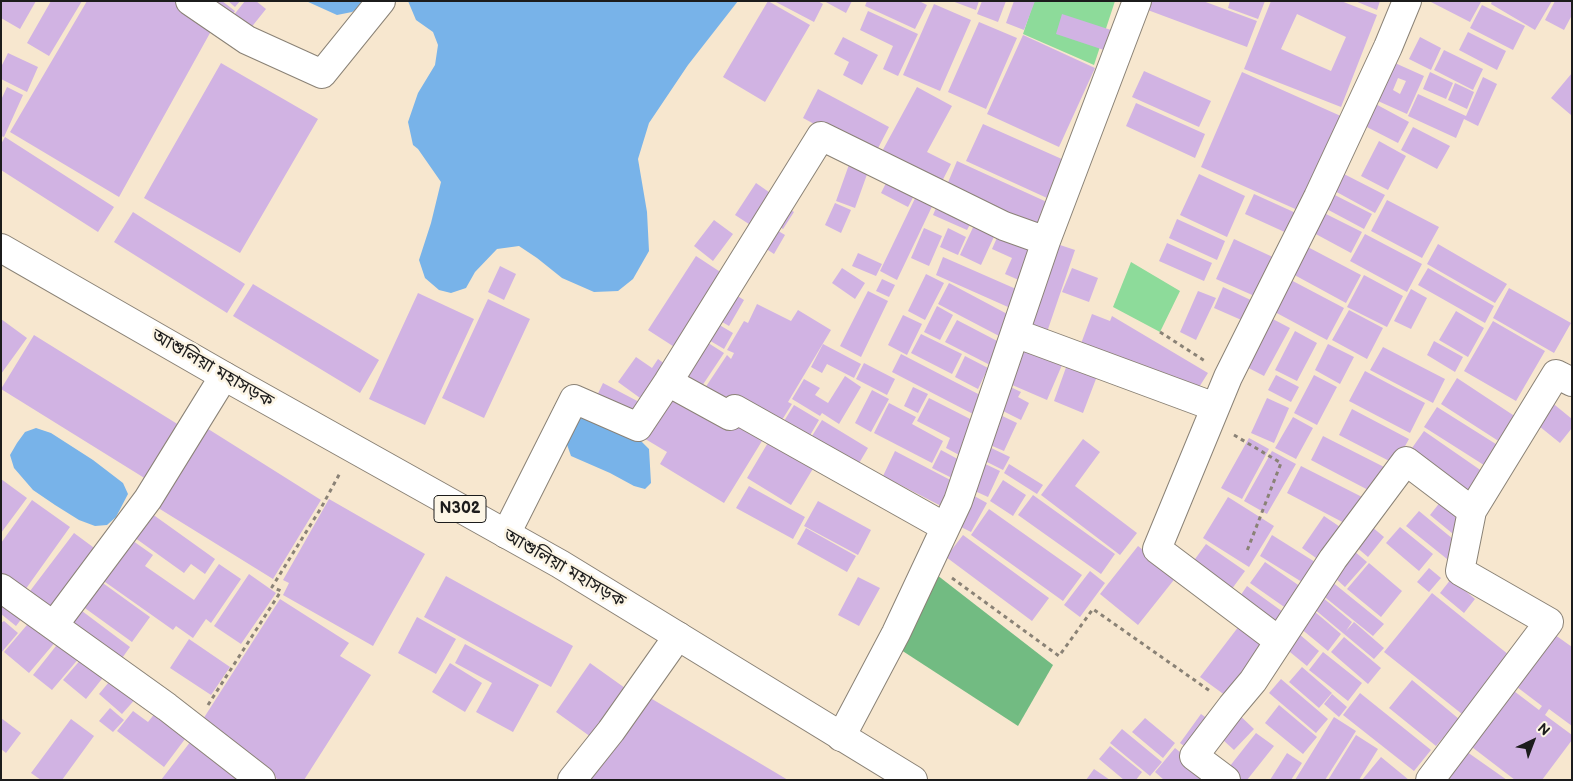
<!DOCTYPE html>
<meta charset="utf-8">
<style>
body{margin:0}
#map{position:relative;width:1573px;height:781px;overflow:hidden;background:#f7e7cf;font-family:"Balsamiq Sans",sans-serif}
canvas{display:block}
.frame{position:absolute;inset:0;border:2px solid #1c1c1c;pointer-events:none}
.north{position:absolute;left:1508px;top:716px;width:50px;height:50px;-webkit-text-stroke:4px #fcf5e5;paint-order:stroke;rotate:43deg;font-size:14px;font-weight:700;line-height:20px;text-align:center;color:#1c1c1c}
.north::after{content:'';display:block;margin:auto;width:18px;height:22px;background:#1c1c1c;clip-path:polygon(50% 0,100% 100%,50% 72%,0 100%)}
</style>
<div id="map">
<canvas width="1573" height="781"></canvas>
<div class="frame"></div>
<div class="north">N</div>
</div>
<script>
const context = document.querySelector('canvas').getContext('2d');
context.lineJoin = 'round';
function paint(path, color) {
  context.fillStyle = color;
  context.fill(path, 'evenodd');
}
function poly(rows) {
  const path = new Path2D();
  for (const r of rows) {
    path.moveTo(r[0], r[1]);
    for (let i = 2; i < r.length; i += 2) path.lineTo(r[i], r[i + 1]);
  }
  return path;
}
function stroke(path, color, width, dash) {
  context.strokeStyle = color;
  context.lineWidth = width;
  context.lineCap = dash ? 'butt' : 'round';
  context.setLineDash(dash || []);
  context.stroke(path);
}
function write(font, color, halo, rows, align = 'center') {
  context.font = font + ' "Balsamiq Sans","Noto Sans Bengali",sans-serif';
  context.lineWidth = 5;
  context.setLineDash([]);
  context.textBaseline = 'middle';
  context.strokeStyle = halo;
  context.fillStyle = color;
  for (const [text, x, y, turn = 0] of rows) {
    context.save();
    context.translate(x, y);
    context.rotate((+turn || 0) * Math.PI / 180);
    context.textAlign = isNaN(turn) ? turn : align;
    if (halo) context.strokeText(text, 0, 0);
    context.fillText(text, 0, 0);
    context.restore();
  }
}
paint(poly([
 [1034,1,1115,1,1094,65,1023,34],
 [1131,262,1180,291,1160,332,1113,307]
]), '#8ddb9a');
paint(poly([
 [937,575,1053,665,1018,726,898,648]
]), '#72bb82');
paint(poly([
 [306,1,367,1,352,12,337,15],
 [408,1,738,1,688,65,649,123,638,159,647,212,649,251,633,279,618,291,594,292,562,278,537,258,519,246,497,249,475,272,466,288,451,293,439,290,425,278,419,260,431,223,441,182,418,149,413,145,408,122,418,93,435,65,438,45,433,32,416,20],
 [590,412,638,438,649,449,651,483,645,489,634,486,610,473,571,456,565,439,578,418],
 [36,428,51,433,93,460,123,483,128,494,116,517,107,525,95,526,79,520,55,505,33,490,14,468,10,455,17,443,25,432]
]), '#78b3e9');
paint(poly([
 [1,1,36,1,20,29,1,18],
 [51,1,82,1,49,56,27,43],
 [87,1,184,1,215,24,119,197,10,132],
 [200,1,222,1,235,11,227,22],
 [228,1,240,1,235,7],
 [245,1,256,1,266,9,246,34,229,21],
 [768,1,810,25,765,102,723,77],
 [774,1,818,1,823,4,814,22],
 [824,1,852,1,846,13],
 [867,1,919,1,927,5,915,29,865,6],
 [952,1,979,1,976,10],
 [982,1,1006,1,998,22,977,14],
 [1014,1,1035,1,1024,30,1006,23],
 [1148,1,1203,1,1257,21,1247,47,1145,9],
 [1230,1,1265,1,1258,19,1228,8],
 [1271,1,1341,1,1377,15,1341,107,1244,69],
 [1297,14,1346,37,1331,71,1281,49],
 [1355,1,1380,1,1377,10],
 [1429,1,1480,1,1481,2,1470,22],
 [1492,1,1552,1,1535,30,1491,4],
 [1555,1,1572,1,1572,15,1564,30,1545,20],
 [934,4,971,20,940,91,903,75],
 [1482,5,1525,26,1513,50,1470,28],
 [868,11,918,34,898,76,883,69,893,46,860,30],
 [1062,14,1111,30,1104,50,1056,34],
 [979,22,1017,38,986,109,948,92],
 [1468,32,1506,51,1497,70,1459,50],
 [1023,35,1095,68,1059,147,987,114],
 [843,37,878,55,862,85,843,75,849,62,834,54],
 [1420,37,1441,48,1431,70,1409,59],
 [1444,50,1483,69,1473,90,1434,70],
 [8,53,38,67,27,92,1,79,1,67],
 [1386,59,1424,76,1407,114,1369,97],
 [1398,78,1406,81,1400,94,1393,90],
 [221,63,318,119,240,253,144,198],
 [1144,71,1211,101,1199,127,1132,97],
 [1242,72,1343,117,1302,212,1201,167],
 [1430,72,1453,83,1446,99,1423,89],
 [1572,73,1572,114,1571,115,1551,98],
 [1483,77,1497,84,1478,126,1464,119,1456,138,1408,116,1418,94,1466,116],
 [1455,83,1474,92,1467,109,1448,100],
 [7,87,23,95,4,137,1,136,1,100],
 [917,87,952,106,927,152,951,164,938,189,879,157],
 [818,89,889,127,874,156,803,118],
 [1370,101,1409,122,1398,143,1359,123],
 [1136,103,1205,134,1195,158,1126,126],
 [983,124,1064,160,1047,198,966,161],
 [1413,127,1450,146,1437,169,1401,150],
 [5,137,114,207,98,232,1,170,1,144],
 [1379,141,1406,156,1388,190,1361,176],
 [851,159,870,166,855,208,836,201],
 [957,161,1049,203,1036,234,944,192],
 [878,168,918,188,908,207,881,193,886,183,873,177],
 [1342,173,1385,195,1375,213,1333,190],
 [1199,174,1245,196,1227,237,1180,215],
 [756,183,776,197,755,228,735,215],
 [920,188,937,196,897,280,880,271],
 [1329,192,1372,214,1364,229,1321,206],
 [1254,194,1298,214,1289,234,1245,214],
 [1387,200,1439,227,1422,258,1371,231],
 [939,201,974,217,967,230,933,215],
 [835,203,851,210,841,233,825,225],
 [783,205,794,212,783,229,772,222],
 [133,212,245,284,227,313,114,242],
 [1322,212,1362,232,1351,253,1312,232],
 [977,219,998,228,981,265,960,255],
 [1177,219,1225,241,1217,260,1169,238],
 [714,220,733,234,713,261,694,246],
 [770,226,785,235,774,254,759,244],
 [924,228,942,236,929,266,911,258],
 [948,228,966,237,958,255,940,247],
 [1000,231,1036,247,1021,281,1005,274,1012,258,992,249],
 [1365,234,1422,264,1407,292,1350,261],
 [1234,239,1277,259,1259,298,1216,279],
 [1051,242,1075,250,1046,335,1022,327],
 [1167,243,1212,263,1204,281,1159,261],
 [1438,244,1507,284,1495,303,1427,264],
 [1304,245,1361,275,1346,303,1289,272],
 [858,253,882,264,876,276,852,266],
 [696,256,728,277,679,350,648,330],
 [943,257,1016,289,1008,307,936,275],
 [500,266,516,274,504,300,488,292],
 [842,268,865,283,855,299,832,283],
 [1072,268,1098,278,1089,302,1062,292],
 [1428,268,1494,306,1485,323,1418,285],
 [926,274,944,283,925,320,908,311],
 [1364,275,1403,296,1387,327,1347,307],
 [882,279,895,285,889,297,876,291],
 [1289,279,1344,308,1327,340,1273,311],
 [949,283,1011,316,1001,337,938,304],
 [253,284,379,360,360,393,233,316],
 [1223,287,1255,302,1246,322,1214,308],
 [1509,288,1571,323,1554,353,1493,318],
 [1411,289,1427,298,1411,329,1394,321],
 [728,290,744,300,729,326,712,316],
 [868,291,888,301,861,357,840,346],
 [1198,291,1216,298,1196,340,1180,332],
 [418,293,474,319,425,425,369,399],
 [488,299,530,319,484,418,442,398],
 [757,304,791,321,798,310,831,330,788,402,792,404,777,428,729,398,726,396,720,406,701,394,727,355,731,359,734,353,727,350,744,321,748,323],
 [937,306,953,315,940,340,924,332],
 [1349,310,1383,328,1367,359,1332,340],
 [1456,311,1484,328,1468,357,1439,340],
 [1092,314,1110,321,1112,316,1208,373,1196,392,1079,349],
 [903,315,922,324,907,355,888,345],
 [1267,316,1290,328,1264,376,1241,364],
 [1,319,27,338,1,374],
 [711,320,733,333,724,349,702,336],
 [957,320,1001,343,990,365,945,342],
 [1493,321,1545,351,1516,401,1464,371],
 [1295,331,1317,343,1297,381,1275,370],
 [921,334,962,354,952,374,911,353],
 [34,335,179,425,146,479,1,389],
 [702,339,724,353,698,392,675,377],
 [1020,339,1065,358,1047,400,1003,381],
 [1434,341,1463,357,1455,372,1427,355],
 [823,344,861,364,854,378,827,364,822,373,811,367],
 [1328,344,1354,357,1340,384,1315,370],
 [1383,347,1445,379,1433,403,1370,370],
 [901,354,982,396,973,414,892,372],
 [965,356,988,368,978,389,955,377],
 [636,357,652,368,658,359,672,369,647,403,618,382],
 [1069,359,1099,371,1083,413,1054,401],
 [864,363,895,379,887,395,856,379],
 [1365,371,1425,403,1410,433,1349,401],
 [1276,375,1299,387,1291,402,1268,390],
 [1314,375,1337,387,1317,425,1294,413],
 [845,376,861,387,839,424,822,413,820,416,792,399,804,379,820,388,815,395,828,403],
 [1457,378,1516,417,1500,442,1441,404],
 [603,383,643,404,634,422,594,402],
 [1002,383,1021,392,1018,397,1029,403,1021,420,991,405],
 [673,387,762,441,724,503,660,464,667,452,642,437],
 [913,387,928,394,918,413,904,406],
 [872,390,889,399,871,432,855,423],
 [929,398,980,424,963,457,946,448,950,438,917,421],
 [1267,398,1289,408,1274,443,1251,433],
 [1550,401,1572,419,1572,428,1560,443,1534,422],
 [889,403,916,417,912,424,943,441,932,463,874,433],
 [794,405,819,420,805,444,779,429],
 [1437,407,1499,446,1487,467,1424,427],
 [1352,409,1409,439,1395,464,1339,435],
 [996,413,1017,423,1004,451,983,442],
 [1293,417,1313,428,1296,459,1275,448],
 [822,420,868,448,858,465,807,444],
 [205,427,321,500,273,579,155,506],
 [1424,431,1489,476,1470,503,1405,458],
 [1323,436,1384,467,1372,492,1311,460],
 [1249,438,1269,449,1242,499,1221,488],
 [1083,439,1100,452,1075,486,1137,533,1120,555,1041,495],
 [769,441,814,467,791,505,747,478],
 [983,444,1010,457,1003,470,977,457],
 [941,450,965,463,956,480,932,468],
 [895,451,958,484,945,508,883,476],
 [1272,451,1296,464,1267,514,1244,501],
 [979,461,1000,471,988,497,966,487],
 [1009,464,1043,485,1037,494,1004,473],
 [1301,466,1364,498,1350,526,1287,493],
 [1,479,27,498,1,533],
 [1003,480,1026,495,1013,516,990,501],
 [749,486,805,517,793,539,736,508],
 [967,492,987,503,971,532,951,522],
 [1033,495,1115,554,1101,574,1018,515],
 [1228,497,1274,526,1249,567,1203,538],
 [329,499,425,554,373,646,283,595,289,583,283,580],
 [32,500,70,527,25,590,1,573,1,543],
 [818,501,871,530,858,555,804,526],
 [1441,501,1469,524,1458,538,1430,515],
 [989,509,1082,575,1063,601,971,535],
 [148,511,215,559,205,574,191,564,184,573,131,535],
 [1419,511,1459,544,1447,559,1406,526],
 [1324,516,1346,531,1323,563,1302,548],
 [1365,521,1384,537,1368,557,1348,540],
 [1400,527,1433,554,1419,571,1386,543],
 [806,528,856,556,847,572,797,544],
 [74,533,101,553,53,616,27,595],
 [963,535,1049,598,1032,621,946,557],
 [1272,535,1323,567,1310,587,1260,556],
 [126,536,153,555,145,566,194,600,219,564,241,579,211,623,206,619,193,638,176,626,173,630,98,577],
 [1206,544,1245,571,1226,597,1187,570],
 [1347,545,1367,562,1345,587,1326,570],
 [1138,546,1177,576,1138,625,1100,594],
 [1265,562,1304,589,1290,611,1250,583],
 [1369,563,1402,591,1381,617,1347,589],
 [1429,568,1441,578,1429,592,1417,582],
 [1090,571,1105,583,1080,617,1064,605],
 [249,574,276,593,241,644,214,626],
 [446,576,573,646,551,687,424,617],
 [858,577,880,588,859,626,838,615],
 [1326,577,1384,624,1373,636,1316,590],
 [1451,579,1475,599,1464,613,1440,593],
 [100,581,150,617,132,642,82,606],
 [1247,586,1290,617,1277,636,1234,605],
 [1316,592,1352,622,1346,631,1354,622,1384,648,1374,659,1307,603],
 [1432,593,1509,655,1462,714,1384,652],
 [280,599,349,643,340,656,371,675,304,780,279,780,198,727],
 [1,600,26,613,16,626,1,614],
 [74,605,130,647,115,668,58,627],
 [1308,606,1341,634,1328,651,1294,623],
 [417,617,456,639,436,674,398,653],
 [32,619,57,640,29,673,4,652],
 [4,621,18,633,1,653,1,623],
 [1239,626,1271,650,1233,701,1200,677],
 [1292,628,1319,651,1307,666,1279,643],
 [1551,632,1572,647,1572,726,1549,709,1545,715,1572,735,1572,740,1542,780,1515,780,1468,744,1510,688,1539,710,1542,706,1513,684],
 [1344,637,1381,668,1368,684,1331,652],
 [189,639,230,667,211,695,170,668],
 [60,641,80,657,52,690,33,675],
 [465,644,539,685,513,732,476,712,492,683,455,663],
 [1323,652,1362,683,1348,701,1309,670],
 [83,657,105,675,86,699,63,680],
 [450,663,482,683,465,712,432,692],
 [590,663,632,693,598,742,556,712],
 [1302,667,1332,693,1319,708,1289,682],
 [114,676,138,696,122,714,99,694],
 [1281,679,1328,719,1316,733,1269,693],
 [1412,680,1459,719,1436,746,1389,708],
 [1360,693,1431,750,1414,771,1343,715],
 [1332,694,1347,707,1339,717,1324,704],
 [647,696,788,780,582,780],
 [1279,705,1317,737,1303,754,1265,723],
 [160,707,191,731,164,767,117,731,133,711,148,722],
 [110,708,124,720,113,732,99,721],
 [1233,709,1254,729,1234,750,1212,730],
 [1201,714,1215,724,1194,753,1180,743],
 [1334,717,1356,731,1325,780,1295,780],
 [1,718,21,733,6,753,1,749],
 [1145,718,1175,743,1163,758,1132,732],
 [71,719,94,736,62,780,41,780,31,773],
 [1122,729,1162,762,1150,776,1110,743],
 [1256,733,1274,746,1247,780,1238,780,1226,771],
 [1356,735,1378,749,1359,780,1328,780],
 [194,737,250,780,161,780],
 [1110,746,1142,772,1136,780,1124,780,1099,759],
 [1460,747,1507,780,1441,780],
 [1175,748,1214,780,1164,780,1155,772],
 [1287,753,1302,763,1291,780,1270,780],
 [1381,757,1409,780,1362,780],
 [1094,769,1110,780,1086,780]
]), '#d1b3e3');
const minor = poly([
 [190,1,247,40,322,74,381,1],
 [1015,333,1215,407],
 [668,382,730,416,735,409,945,527],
 [506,534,574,399,638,427,668,382,821,136,1004,226,1046,241],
 [1,588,167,707,261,780],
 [54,625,148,499,224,376],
 [1279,641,1157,549,1228,377,1318,197,1388,47,1407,1],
 [841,737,896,633,958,501,1046,241,1137,1],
 [572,780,611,731,678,636],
 [1226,780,1194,756,1232,706,1253,681,1333,559,1406,461,1472,511,1556,374,1572,382],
 [1430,780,1549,622,1460,571,1472,511]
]);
const highway = poly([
 [1,248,224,376,560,564,913,780]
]);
stroke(minor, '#8a8276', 30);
stroke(highway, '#8a8276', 30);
stroke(poly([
 [1160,332,1205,361],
 [1234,435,1281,463,1247,551],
 [952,578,1059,656,1093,609,1210,691],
 [208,705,281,591,272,587,321,508,340,473]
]), '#8a8276', 3, [4, 4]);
stroke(minor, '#fff', 28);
stroke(highway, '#fff', 28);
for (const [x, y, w] of [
 [460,509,52]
]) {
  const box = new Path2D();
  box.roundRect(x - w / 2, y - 13.5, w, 27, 4);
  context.fillStyle = '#fcf5e5';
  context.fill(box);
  stroke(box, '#1c1c1c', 1);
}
write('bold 16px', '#1c1c1c', null, [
 ["N302",460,509]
]);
write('18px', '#1c1c1c', '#fcf5e5', [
 ["আশুলিয়া মহাসড়ক",212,369,30],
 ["আশুলিয়া মহাসড়ক",564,569,30]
]);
</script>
